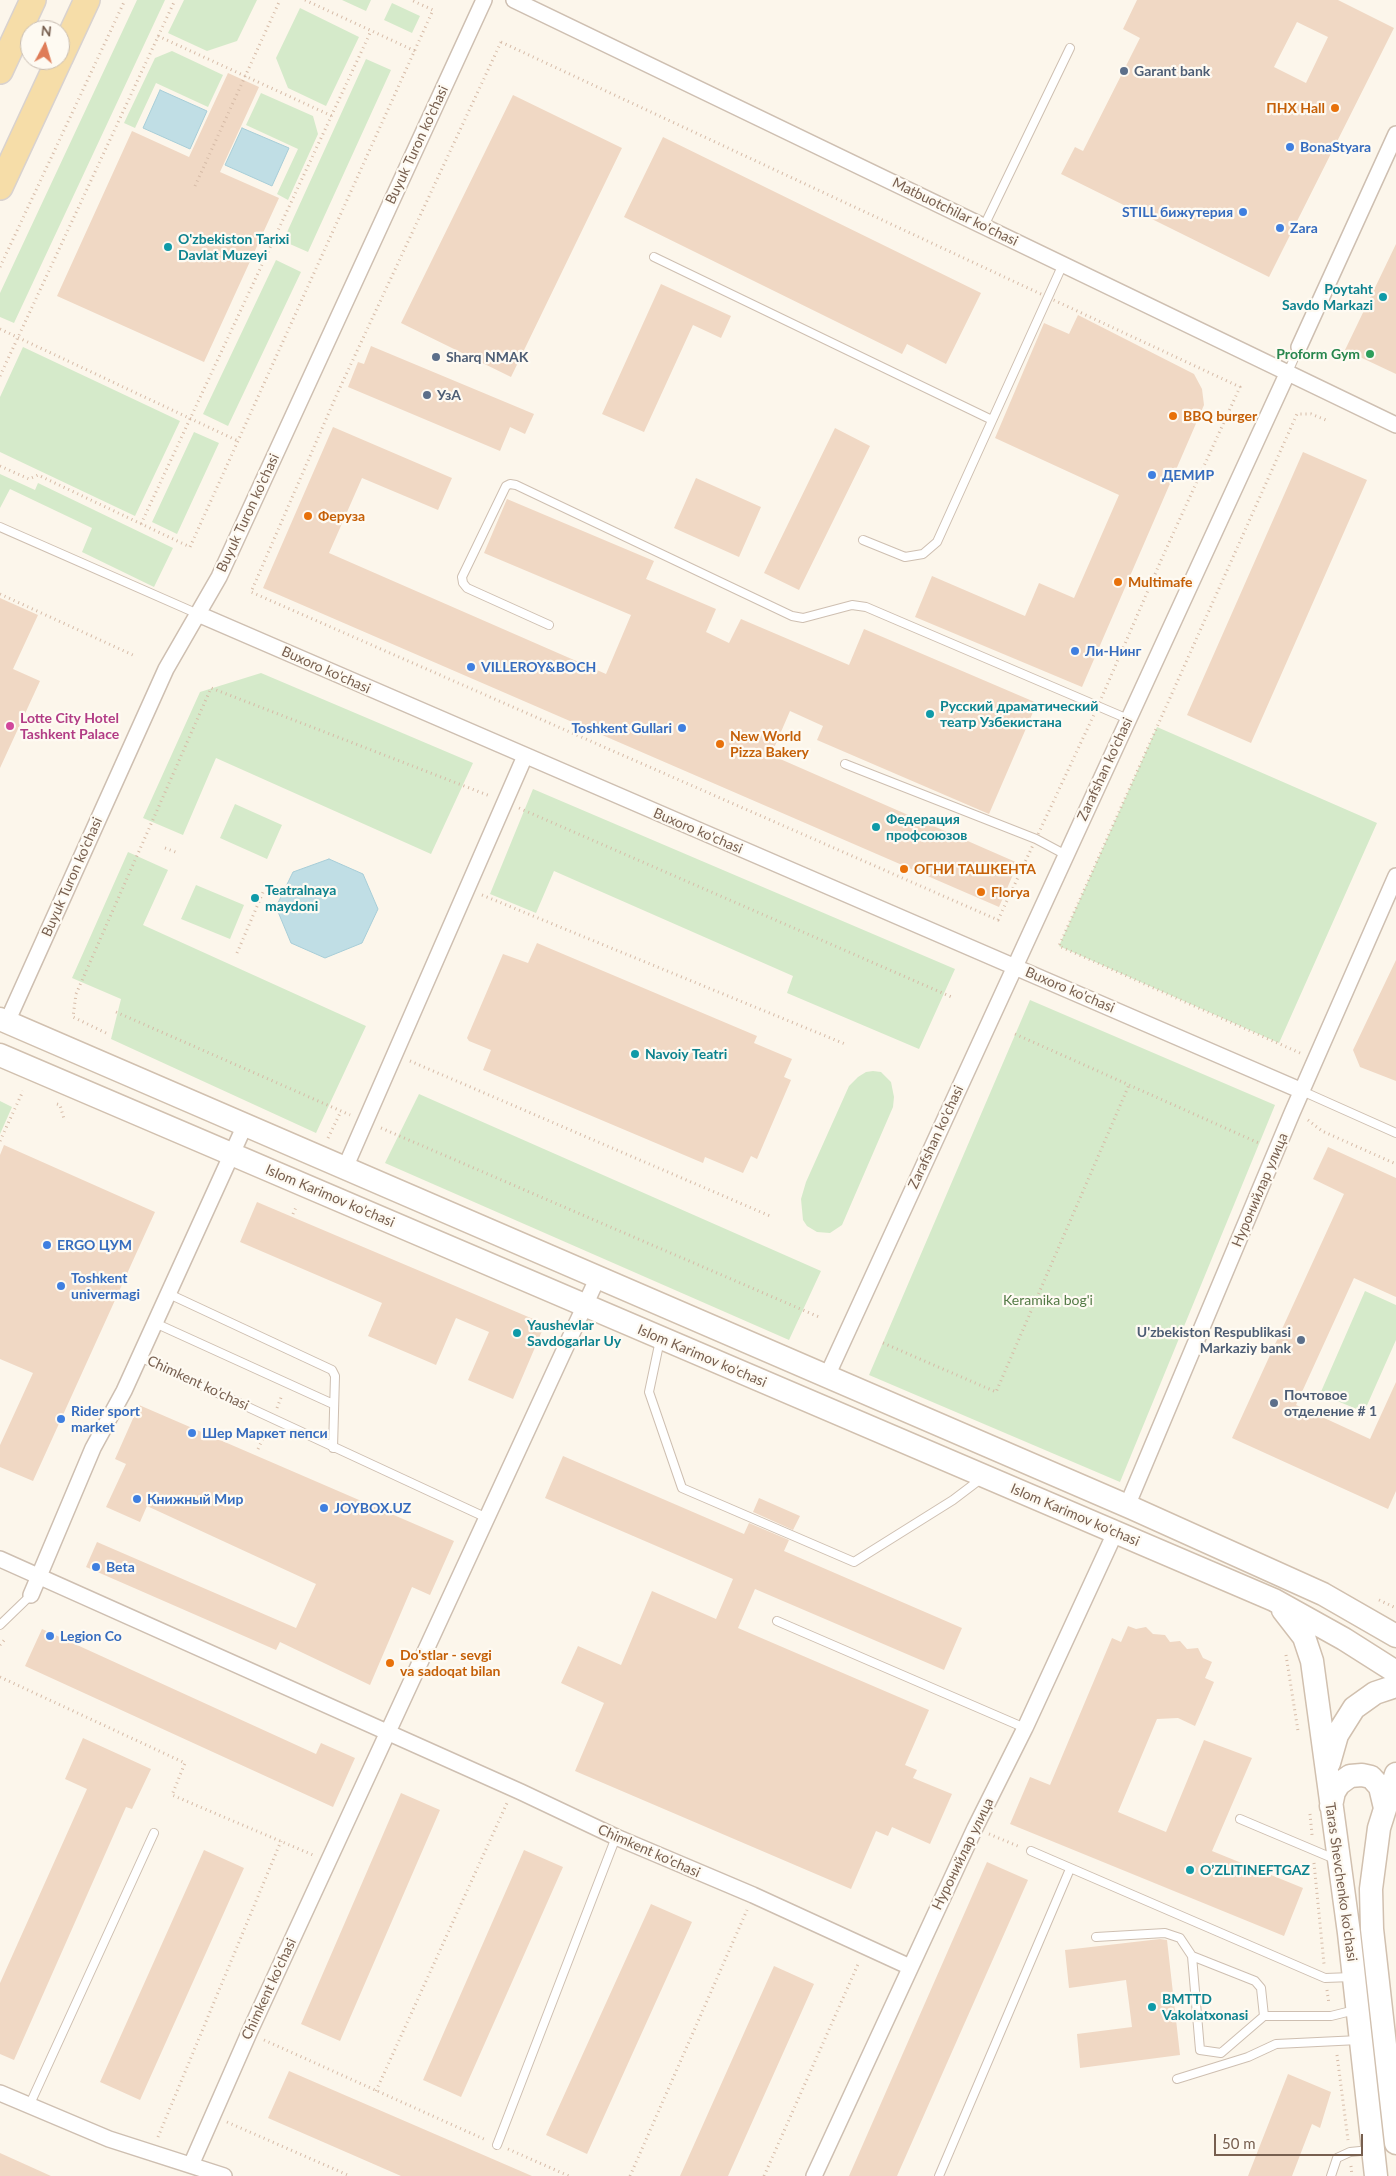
<!DOCTYPE html>
<meta charset="utf-8">
<style>
body{margin:0}
#map{position:relative;width:1396px;height:2176px;overflow:hidden;background:#fcf6eb;font-family:Lato,sans-serif}
canvas{display:block}
.north{position:absolute;left:20px;top:20px;width:50px;height:50px;box-sizing:border-box;background:#fefaf2;border:1px solid #c8bcb1;border-radius:50%;rotate:6deg;font-size:14px;font-weight:700;line-height:20px;text-align:center;color:#775f4f}
.north::after{content:'';display:block;margin:auto;width:18px;height:22px;background:#df7c58;clip-path:polygon(50% 0,100% 100%,50% 72%,0 100%)}
.scale{position:absolute;left:1214px;top:2134px;width:149px;height:22px;box-sizing:border-box;border:2px solid #775f4f;border-top:0;padding-left:6px;font-size:15px;line-height:18px;white-space:nowrap;color:#775f4f;-webkit-text-stroke:4px #fefaf2;paint-order:stroke}
</style>
<div id="map">
<canvas width="1396" height="2176"></canvas>
<div class="north">N</div>
<div class="scale">50 m</div>
</div>
<script>
const context = document.querySelector('canvas').getContext('2d');
context.lineJoin = 'round';
function paint(path, color) {
  context.fillStyle = color;
  context.fill(path, 'evenodd');
}
function poly(rows) {
  const path = new Path2D();
  for (const r of rows) {
    path.moveTo(r[0], r[1]);
    for (let i = 2; i < r.length; i += 2) path.lineTo(r[i], r[i + 1]);
  }
  return path;
}
function stroke(path, color, width, dash) {
  context.strokeStyle = color;
  context.lineWidth = width;
  context.lineCap = dash ? 'butt' : 'round';
  context.setLineDash(dash || []);
  context.stroke(path);
}
function write(font, color, halo, rows, align = 'center') {
  context.font = font + ' Lato,sans-serif';
  context.lineWidth = 4.5;
  context.setLineDash([]);
  context.textBaseline = 'middle';
  context.strokeStyle = halo;
  context.fillStyle = color;
  for (const [text, x, y, turn = 0] of rows) {
    context.save();
    context.translate(x, y);
    context.rotate((+turn || 0) * Math.PI / 180);
    context.textAlign = isNaN(turn) ? turn : align;
    if (halo) context.strokeText(text, 0, 0);
    context.fillText(text, 0, 0);
    context.restore();
  }
}
paint(poly([
 [137,0,165,0,14,323,0,317,0,293],
 [184,0,257,0,237,41,207,51,168,33],
 [342,0,371,0,366,11],
 [392,3,420,16,412,33,384,20],
 [300,8,359,37,326,106,288,88,276,58],
 [172,51,223,75,208,107,156,83,135,128,124,123,155,58],
 [366,59,391,70,308,252,283,241],
 [261,93,313,116,318,134,288,200,277,194,298,149,246,125],
 [276,260,301,272,228,426,203,414],
 [23,347,180,421,135,516,0,452,0,397],
 [194,432,219,443,177,534,152,522],
 [0,474,35,490,38,483,173,548,154,587,82,552,92,528,10,489,0,508],
 [261,673,473,763,431,854,216,758,183,835,143,818,200,692],
 [1157,727,1377,823,1279,1043,1059,946],
 [533,789,955,969,919,1049,787,993,793,976,554,871,536,913,490,894],
 [235,804,282,825,267,859,220,838],
 [128,852,168,870,143,925,366,1026,316,1133,111,1039,121,999,72,978],
 [196,885,244,905,230,939,181,919],
 [1030,1000,1275,1105,1120,1482,869,1375],
 [873,1071,881,1072,891,1082,894,1097,893,1107,842,1225,830,1233,817,1232,807,1226,803,1220,801,1199,806,1182,849,1086,858,1077,866,1072],
 [419,1094,821,1271,789,1340,385,1163],
 [0,1101,12,1107,0,1134],
 [1365,1291,1396,1305,1396,1340,1364,1412,1320,1394]
]), '#d5eaca');
const water = poly([
 [160,90,207,111,190,149,143,128,160,90],
 [242,128,289,148,272,186,225,165,242,128],
 [329,859,363,874,378,909,362,943,325,958,291,943,276,907,293,872,329,859]
]);
paint(water, '#c0dee5');
stroke(water, '#a7cdd7', 1);
paint(poly([
 [1137,0,1338,0,1394,28,1269,277,1061,174,1075,147,1083,151,1140,38,1123,29],
 [1297,22,1328,37,1306,83,1274,67],
 [228,73,259,87,220,172,279,198,204,362,57,296,132,131,189,157],
 [513,95,622,148,511,377,401,323],
 [663,137,981,293,946,364,907,344,902,354,624,217],
 [1396,244,1396,374,1345,350],
 [661,284,731,316,721,338,693,325,644,432,602,414],
 [1078,315,1194,374,1202,389,1204,405,1082,687,915,617,932,576,1025,616,1039,583,1074,598,1119,495,995,438,1044,323,1069,334],
 [371,346,534,414,525,434,510,427,500,451,348,387,358,362,364,364],
 [333,427,452,478,438,510,362,478,329,553,606,674,631,615,484,553,507,499,654,561,646,579,716,609,706,632,729,643,741,619,849,665,864,629,1037,703,989,814,817,740,823,726,790,711,771,755,1018,863,999,907,263,588],
 [835,428,870,446,799,590,764,573],
 [1303,452,1367,480,1251,743,1187,715],
 [696,478,761,507,739,557,674,528],
 [0,598,38,615,13,669,40,681,0,768],
 [537,943,757,1036,754,1043,792,1059,784,1077,791,1080,757,1159,751,1156,743,1173,705,1157,703,1163,483,1070,491,1050,469,1041,467,1038,503,954,528,963],
 [1396,960,1396,1081,1360,1067,1353,1050],
 [4,1145,155,1212,33,1481,0,1467,0,1445,33,1373,0,1359,0,1155],
 [1328,1147,1396,1178,1396,1297,1354,1278,1296,1405,1370,1439,1396,1382,1396,1491,1388,1509,1232,1438,1344,1194,1313,1179],
 [257,1202,545,1324,513,1399,468,1380,489,1332,456,1318,436,1365,368,1336,382,1303,240,1242],
 [139,1405,454,1541,430,1595,412,1587,370,1685,280,1642,276,1650,86,1567,97,1542,296,1628,316,1584,147,1506,140,1522,106,1507,126,1464,115,1459],
 [563,1456,744,1534,749,1523,789,1540,784,1551,962,1628,944,1670,755,1589,738,1628,929,1710,905,1765,917,1770,913,1778,952,1794,930,1844,892,1827,888,1836,876,1831,851,1889,575,1771,604,1703,561,1683,578,1646,621,1665,652,1591,716,1619,733,1579,545,1498],
 [759,1498,800,1516,793,1530,753,1512],
 [1128,1626,1136,1629,1146,1627,1153,1634,1165,1635,1170,1642,1180,1641,1187,1649,1198,1648,1203,1658,1212,1662,1205,1678,1214,1682,1195,1726,1178,1718,1157,1719,1118,1812,1166,1832,1204,1740,1252,1758,1212,1851,1303,1888,1284,1936,1010,1824,1030,1777,1050,1785,1112,1638,1121,1642],
 [42,1629,316,1754,321,1743,355,1758,333,1807,25,1666],
 [83,1738,151,1769,132,1809,126,1807,14,2060,0,2054,0,1983,87,1789,65,1779],
 [401,1793,440,1810,340,2041,301,2024],
 [204,1850,244,1868,140,2100,100,2082],
 [524,1850,563,1867,461,2097,423,2080],
 [987,1862,1028,1880,897,2176,849,2176],
 [651,1904,692,1922,587,2154,546,2135],
 [1160,1939,1167,1940,1180,2055,1080,2068,1077,2034,1132,2027,1126,1980,1069,1988,1065,1950],
 [774,1966,814,1984,728,2176,680,2176],
 [289,2071,532,2176,401,2176,268,2118],
 [1288,2074,1331,2092,1320,2128,1312,2124,1292,2176,1248,2176],
 [0,2153,51,2176,0,2176]
]), '#f0d8c4');
const lane = poly([
 [984,226,1070,48],
 [654,257,992,420],
 [1288,372,1299,347],
 [0,527,198,614],
 [863,540,905,557,923,554,937,542,1063,264],
 [549,625,467,588,463,583,462,577,506,486,510,484,516,485,792,616,803,618,852,605,866,607,1128,719],
 [845,764,1036,839,1066,855],
 [1302,1091,1396,1133],
 [169,1294,332,1370,335,1376,333,1448],
 [155,1323,333,1404],
 [660,1340,649,1392,682,1488,854,1562,953,1500,982,1478],
 [140,1357,487,1518],
 [777,1621,1025,1728],
 [0,1625,31,1595],
 [1240,1819,1337,1860],
 [1031,1851,1325,1978,1352,1977],
 [1096,1937,1165,1933,1180,1938,1192,1956,1255,1981,1261,1988,1264,2016],
 [1192,1956,1200,2050,1221,2053,1264,2016,1331,2016,1355,2010],
 [1177,2079,1248,2057,1276,2044,1359,2040],
 [29,2106,154,1833],
 [497,2145,616,1837],
 [939,2176,1070,1869],
 [1331,2176,1337,2158,1350,2152,1370,2150]
]);
const street = poly([
 [514,0,1396,425],
 [1299,347,1396,134],
 [198,614,1302,1091],
 [7,1022,166,669,219,577,484,0],
 [345,1168,525,756],
 [827,1376,1288,372],
 [1127,1506,1292,1113,1396,876],
 [0,1559,521,1792,616,1837,753,1895,910,1967],
 [31,1595,93,1448,124,1391,245,1125],
 [0,2093,109,2139,224,2176],
 [191,2165,249,2033,598,1277],
 [814,2176,975,1828,1025,1728,1115,1533]
]);
const secondary = poly([
 [0,1019,1132,1508,1323,1594,1396,1636],
 [0,1055,1274,1600,1344,1639,1396,1672],
 [1283,1610,1304,1637,1312,1661,1349,1933,1376,2176],
 [1329,1763,1337,1735,1354,1708,1375,1693,1396,1686],
 [1396,1774,1379,1828,1371,1889,1372,1929,1396,2143],
 [1331,1806,1334,1792,1339,1784,1350,1776,1362,1775,1371,1777,1380,1787,1385,1808]
]);
const primary = poly([
 [60,58,87,0],
 [0,71,33,0],
 [0,187,59,60]
]);
stroke(lane, '#cebfb1', 10);
stroke(street, '#cebfb1', 18);
stroke(secondary, '#d1c0af', 25);
stroke(primary, '#d9d2ce', 28);
stroke(poly([
 [305,0,415,51],
 [158,36,332,116],
 [501,42,1240,387,1162,558,1098,706,998,920,251,592,337,394,501,42],
 [195,186,280,0],
 [0,267,125,0],
 [0,329,238,441],
 [0,376,175,0],
 [0,466,29,479,38,475,190,547,433,10,411,0],
 [141,524,371,31],
 [0,594,135,656],
 [519,808,954,998],
 [165,848,178,853],
 [482,895,845,1044],
 [237,953,264,890],
 [116,1012,350,1115],
 [106,1033,73,1017,76,994,211,688,490,796],
 [1015,1034,1261,1144],
 [1300,1053,1059,946,1297,414,1311,414,1326,420],
 [410,1061,770,1216],
 [57,1104,60,1105,64,1119],
 [1308,1120,1322,1131,1396,1164],
 [381,1128,819,1317],
 [328,1138,341,1111],
 [0,1141,23,1091],
 [293,1214,297,1205],
 [883,1343,996,1392,1129,1085],
 [277,1408,282,1395],
 [258,1449,267,1430],
 [1379,1600,1396,1608],
 [0,1645,6,1638],
 [1286,1655,1298,1731],
 [0,1677,185,1763,172,1795,313,1855],
 [1310,1814,1312,1835],
 [989,1834,1020,1847],
 [1314,1863,1324,1964],
 [1327,1990,1329,2004],
 [264,2040,486,2140],
 [1337,2055,1348,2140],
 [376,2091,507,1803],
 [227,2122,350,2176],
 [158,2137,281,1841],
 [508,2149,569,2176],
 [1351,2166,1352,2176],
 [630,2176,747,1910],
 [764,2176,859,1962]
]), '#d6bba7', 3, [1, 4]);
stroke(lane, '#fff', 8);
stroke(street, '#fff', 15);
stroke(secondary, '#fff', 22);
stroke(primary, '#f6dda8', 25);
for (const [x, y, r, color] of [
 [1124,71,5,"#5c6f8a"],
 [1335,108,5,"#e8710a"],
 [1290,147,5,"#3f7fe0"],
 [1243,212,5,"#3f7fe0"],
 [1280,228,5,"#3f7fe0"],
 [168,247,5,"#0f9aa8"],
 [1383,297,5,"#0f9aa8"],
 [1370,354,5,"#2e9e5b"],
 [436,357,5,"#5c6f8a"],
 [427,395,5,"#5c6f8a"],
 [1173,416,5,"#e8710a"],
 [1152,475,5,"#3f7fe0"],
 [308,516,5,"#e8710a"],
 [1118,582,5,"#e8710a"],
 [1075,651,5,"#3f7fe0"],
 [471,667,5,"#3f7fe0"],
 [930,714,5,"#0f9aa8"],
 [10,726,5,"#d1479c"],
 [682,728,5,"#3f7fe0"],
 [720,744,5,"#e8710a"],
 [876,827,5,"#0f9aa8"],
 [904,869,5,"#e8710a"],
 [981,892,5,"#e8710a"],
 [255,898,5,"#0f9aa8"],
 [635,1054,5,"#0f9aa8"],
 [47,1245,5,"#3f7fe0"],
 [61,1286,5,"#3f7fe0"],
 [517,1333,5,"#0f9aa8"],
 [1301,1340,5,"#5c6f8a"],
 [1274,1403,5,"#5c6f8a"],
 [61,1419,5,"#3f7fe0"],
 [192,1433,5,"#3f7fe0"],
 [137,1499,5,"#3f7fe0"],
 [324,1508,5,"#3f7fe0"],
 [96,1567,5,"#3f7fe0"],
 [50,1636,5,"#3f7fe0"],
 [390,1663,5,"#e8710a"],
 [1190,1870,5,"#0f9aa8"],
 [1152,2007,5,"#0f9aa8"]
]) {
  const dot = new Path2D();
  dot.arc(x, y, r, 0, 2 * Math.PI);
  context.fillStyle = color;
  context.fill(dot);
  stroke(dot, '#fefaf2', 2);
}
write('bold 14px', '#4e5e75', '#fefaf2', [
 ["Garant bank",1134,71],
 ["Sharq NMAK",446,357],
 ["УзА",437,395],
 ["U'zbekiston Respublikasi",1291,1332,"right"],
 ["Markaziy bank",1291,1348,"right"],
 ["Почтовое",1284,1395],
 ["отделение # 1",1284,1411]
], 'left');
write('bold 14px', '#c56008', '#fefaf2', [
 ["ПНХ Hall",1325,108,"right"],
 ["BBQ burger",1183,416],
 ["Феруза",318,516],
 ["Multimafe",1128,582],
 ["New World",730,736],
 ["Pizza Bakery",730,752],
 ["ОГНИ ТАШКЕНТА",914,869],
 ["Florya",991,892],
 ["Do'stlar - sevgi",400,1655],
 ["va sadoqat bilan",400,1671]
], 'left');
write('14px', '#775f4f', '#fefaf2', [
 ["Buyuk Turon ko'chasi",417,145,-65],
 ["Matbuotchilar ko'chasi",955,212,26],
 ["Buyuk Turon ko'chasi",248,513,-65],
 ["Buxoro ko'chasi",326,670,24],
 ["Zarafshan ko'chasi",1105,769,-65],
 ["Buxoro ko'chasi",698,831,23],
 ["Buyuk Turon ko'chasi",72,877,-66],
 ["Buxoro ko'chasi",1070,990,23],
 ["Zarafshan ko'chasi",936,1137,-65],
 ["Нуронийлар улица",1260,1190,-67],
 ["Islom Karimov ko'chasi",330,1196,23],
 ["Islom Karimov ko'chasi",702,1356,23],
 ["Chimkent ko'chasi",198,1383,25],
 ["Islom Karimov ko'chasi",1075,1515,23],
 ["Chimkent ko'chasi",649,1851,24],
 ["Нуронийлар улица",963,1854,-64],
 ["Taras Shevchenko ko'chasi",1341,1882,82],
 ["Chimkent ko'chasi",269,1989,-65]
]);
write('bold 14px', '#366cbe', '#fefaf2', [
 ["BonaStyara",1300,147],
 ["STILL бижутерия",1233,212,"right"],
 ["Zara",1290,228],
 ["ДЕМИР",1162,475],
 ["Ли-Нинг",1085,651],
 ["VILLEROY&BOCH",481,667],
 ["Toshkent Gullari",672,728,"right"],
 ["ERGO ЦУМ",57,1245],
 ["Toshkent",71,1278],
 ["univermagi",71,1294],
 ["Rider sport",71,1411],
 ["market",71,1427],
 ["Шер Маркет пепси",202,1433],
 ["Книжный Мир",147,1499],
 ["JOYBOX.UZ",334,1508],
 ["Beta",106,1567],
 ["Legion Co",60,1636]
], 'left');
write('bold 14px', '#0d838f', '#fefaf2', [
 ["O'zbekiston Tarixi",178,239],
 ["Davlat Muzeyi",178,255],
 ["Poytaht",1373,289,"right"],
 ["Savdo Markazi",1373,305,"right"],
 ["Русский драматический",940,706],
 ["театр Узбекистана",940,722],
 ["Федерация",886,819],
 ["профсоюзов",886,835],
 ["Teatralnaya",265,890],
 ["maydoni",265,906],
 ["Navoiy Teatri",645,1054],
 ["Yaushevlar",527,1325],
 ["Savdogarlar Uy",527,1341],
 ["O’ZLITINEFTGAZ",1200,1870],
 ["BMTTD",1162,1999],
 ["Vakolatxonasi",1162,2015]
], 'left');
write('bold 14px', '#27864d', '#fefaf2', [
 ["Proform Gym",1360,354]
], 'right');
write('bold 14px', '#b23c85', '#fefaf2', [
 ["Lotte City Hotel",20,718],
 ["Tashkent Palace",20,734]
], 'left');
write('14px', '#547b47', '#fefaf2', [
 ["Keramika bog'i",1048,1300]
]);
</script>
